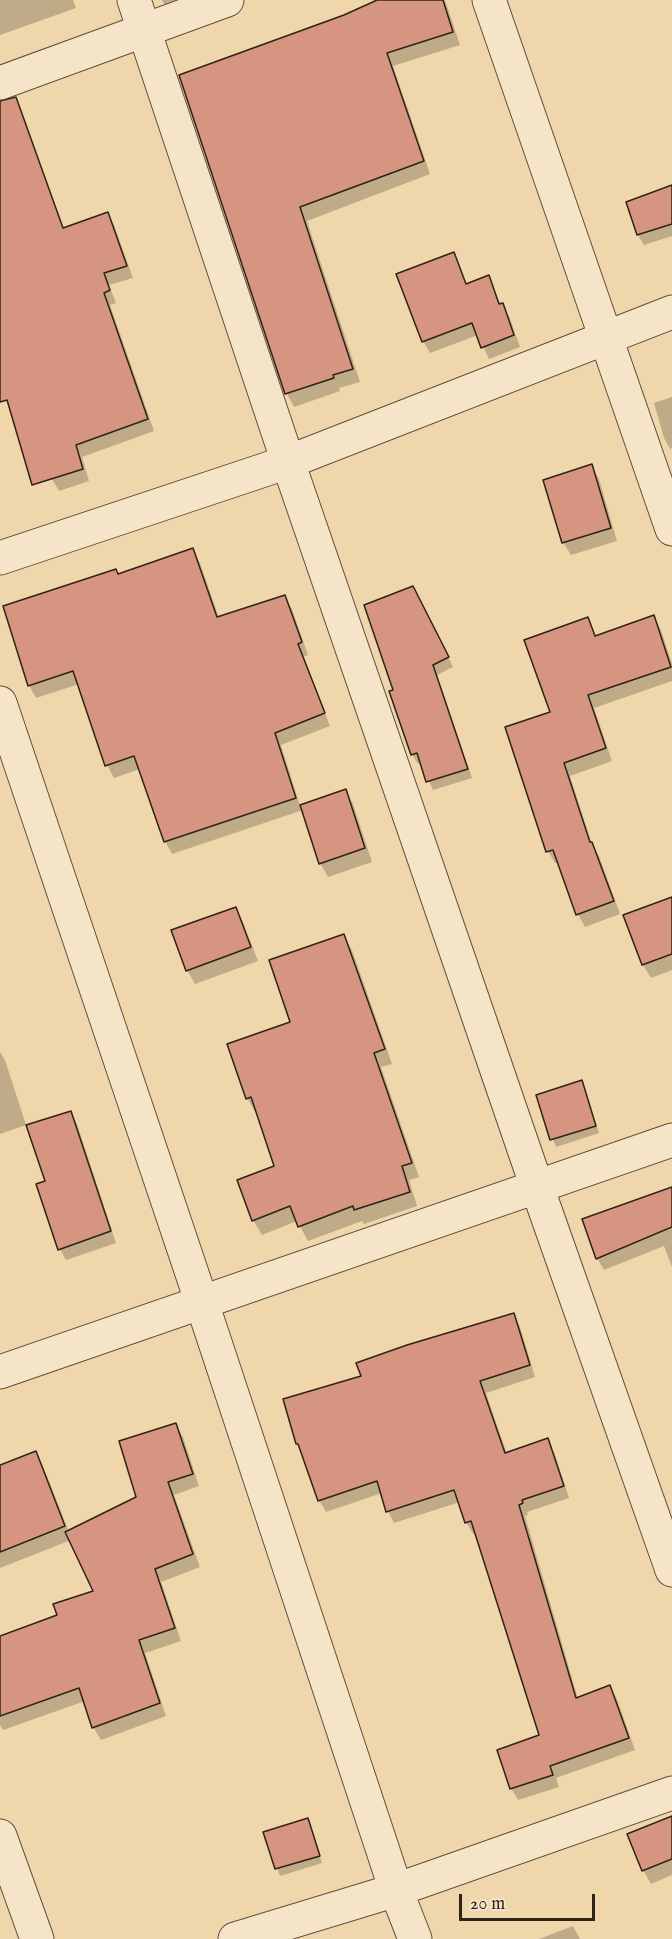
<!DOCTYPE html>
<style>
body{margin:0}
#map{position:relative;width:672px;height:1939px;overflow:hidden;background:#efd6ab;font-family:"IM FELL English",serif}
canvas{display:block}
.scale{position:absolute;left:459px;top:1894px;width:136px;height:27px;box-sizing:border-box;border:3px solid #2f2217;border-top:0;padding-left:8px;font-size:18px;line-height:21px;white-space:nowrap;color:#2f2217;-webkit-text-stroke:4px #f5e4c8;paint-order:stroke}
</style>
<div id="map">
<canvas width="672" height="1939"></canvas>
<div class="scale">20 m</div>
</div>
<script>
const context = document.querySelector('canvas').getContext('2d');
context.lineJoin = 'round';
function paint(path, color) {
  context.fillStyle = color;
  context.fill(path, 'evenodd');
}
function poly(rows) {
  const path = new Path2D();
  for (const r of rows) {
    path.moveTo(r[0], r[1]);
    for (let i = 2; i < r.length; i += 2) path.lineTo(r[i], r[i + 1]);
  }
  return path;
}
function stroke(path, color, width, dash) {
  context.strokeStyle = color;
  context.lineWidth = width;
  context.lineCap = dash ? 'butt' : 'round';
  context.setLineDash(dash || []);
  context.stroke(path);
}
paint(poly([
 [0,0,73,0,76,8,0,35],
 [162,0,193,0,168,11],
 [382,0,445,0,460,45,393,66,430,174,307,221,360,382,339,388,340,391,294,407,287,394,181,76,344,17],
 [672,186,672,236,644,245,638,235,627,203],
 [107,213,114,225,133,278,109,285,116,303,110,305,154,431,82,457,89,481,59,491,52,479,0,333,0,262],
 [453,253,467,285,488,277,501,305,509,316,520,347,489,359,478,335,430,353,423,341],
 [672,397,672,448,670,449,664,438,654,403],
 [591,466,599,479,617,541,571,555,563,542],
 [192,550,200,563,219,618,284,597,292,609,308,655,303,657,330,726,281,745,300,806,346,791,353,804,372,862,328,877,320,863,303,810,172,854,165,841,140,769,114,778,107,765,79,684,36,698,29,685,118,575],
 [418,597,453,667,437,675,472,778,433,790,421,762,418,764,412,754,395,691],
 [654,617,661,630,672,664,672,681,594,708,612,761,570,776,592,845,599,856,620,914,585,927,578,914,559,862,555,863,548,851,551,713,587,619,596,637],
 [672,907,672,970,651,978,643,965,625,916],
 [236,908,243,922,258,961,195,984,187,970],
 [343,936,352,950,392,1064,381,1067,419,1177,409,1180,417,1206,364,1224,362,1221,308,1241,297,1221,262,1235,253,1220,239,1181,276,1167,257,1112,256,1113,247,1098],
 [0,1052,5,1060,26,1125,0,1134],
 [581,1082,599,1133,556,1147,538,1096],
 [71,1113,77,1124,116,1243,66,1260,60,1249,47,1182],
 [672,1188,672,1267,664,1246,604,1270,597,1258],
 [513,1315,520,1327,535,1377,486,1393,507,1454,547,1440,554,1452,569,1498,527,1512,528,1515,525,1516,578,1699,610,1687,617,1699,635,1750,556,1778,559,1787,518,1800,511,1788,541,1736,477,1533,473,1534,466,1522,460,1502,394,1523,388,1511,382,1493,326,1512,319,1500,303,1454,297,1444,363,1377],
 [175,1425,183,1437,199,1486,174,1495,200,1567,161,1582,181,1641,145,1653,166,1716,101,1740,93,1727,85,1701,3,1730,0,1725,0,1638,58,1616,95,1592,71,1540,0,1568,0,1466,35,1452,43,1466,69,1532,138,1498],
 [307,1820,322,1863,280,1876,265,1833],
 [672,1830,672,1875,651,1884,643,1870],
 [573,1926,580,1939,539,1939]
]), '#0003');
const building = poly([
 [377,0,443,0,453,32,387,53,424,161,300,207,353,369,333,375,334,378,285,394,179,75,344,15,377,0],
 [16,97,63,228,108,212,127,266,104,273,110,290,104,293,148,419,76,445,83,469,32,485,7,400,0,402,0,101,16,97],
 [672,185,672,224,637,235,626,202,672,185],
 [454,252,466,284,489,275,499,304,503,303,514,335,481,348,472,323,422,342,396,274,454,252],
 [592,464,611,528,562,543,543,480,592,464],
 [193,548,217,617,285,595,302,642,298,644,325,713,275,733,296,798,164,842,134,756,105,766,73,671,28,686,3,606,116,569,118,574,193,548],
 [413,586,449,657,433,665,468,769,426,782,417,753,411,755,389,691,393,690,364,605,413,586],
 [654,615,671,667,588,695,606,748,564,763,590,842,592,842,614,901,576,915,553,850,546,852,505,727,550,712,524,640,588,617,595,636,654,615],
 [346,789,365,848,319,864,300,805,346,789],
 [672,897,672,954,642,965,623,915,672,897],
 [236,907,251,947,186,971,171,930,236,907],
 [344,934,385,1049,374,1053,412,1163,402,1166,410,1192,354,1210,353,1206,298,1227,290,1206,252,1221,237,1180,274,1166,251,1097,246,1099,227,1044,290,1022,269,960,344,934],
 [582,1080,596,1126,550,1140,536,1095,582,1080],
 [71,1111,111,1231,58,1250,36,1184,45,1181,26,1125,71,1111],
 [672,1187,672,1227,596,1259,582,1219,672,1187],
 [514,1313,530,1365,480,1381,505,1453,548,1438,564,1486,522,1500,523,1503,519,1505,576,1698,610,1685,629,1738,550,1766,553,1775,510,1789,497,1750,539,1735,471,1521,465,1523,454,1490,386,1512,377,1481,318,1501,298,1444,296,1444,283,1399,361,1376,356,1363,407,1345,514,1313],
 [176,1423,193,1474,168,1482,193,1554,155,1569,175,1628,139,1640,160,1703,92,1728,79,1688,0,1716,0,1636,57,1615,53,1604,93,1591,65,1532,136,1497,119,1441,176,1423],
 [36,1451,65,1526,0,1552,0,1465,36,1451],
 [672,1816,672,1859,642,1871,627,1834,672,1816],
 [308,1818,320,1856,275,1869,263,1832,308,1818]
]);
paint(building, '#d69581');
stroke(building, '#2f2217', 1.5);
const minor = poly([
 [134,0,288,462,537,1187,672,1570],
 [489,0,672,529],
 [0,83,227,0],
 [0,558,288,462,672,312],
 [0,703,202,1303,396,1890,415,1939],
 [0,1372,672,1140],
 [0,1836,37,1939],
 [235,1939,396,1890,672,1793]
]);
stroke(minor, '#5f4f3c', 35);
stroke(minor, '#f5e4c8', 33);
</script>
